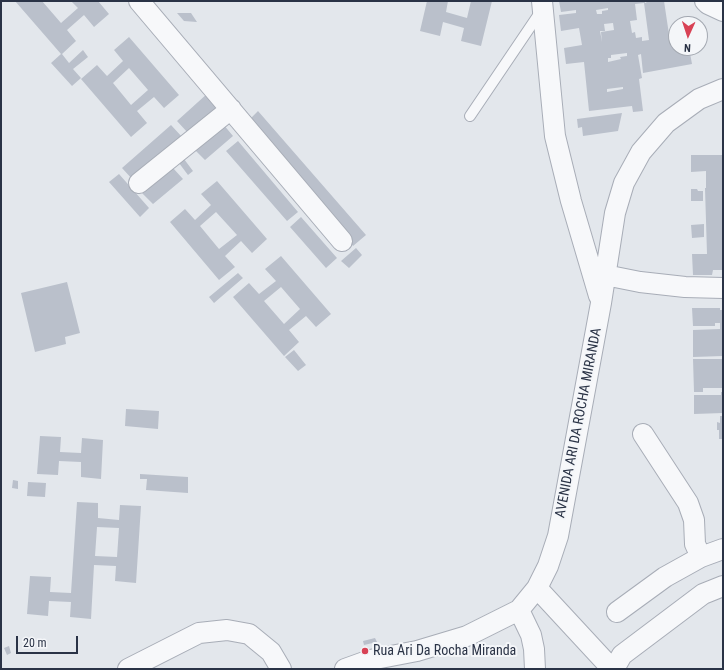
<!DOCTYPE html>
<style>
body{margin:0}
#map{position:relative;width:724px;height:670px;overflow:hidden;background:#e3e7ec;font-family:"Roboto Condensed",sans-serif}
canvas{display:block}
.frame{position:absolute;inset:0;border:2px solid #2a3346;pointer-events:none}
.north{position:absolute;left:668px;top:16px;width:40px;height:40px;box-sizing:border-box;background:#f4f6f9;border:1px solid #a3a8b1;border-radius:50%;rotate:183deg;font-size:11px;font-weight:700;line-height:16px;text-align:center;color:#2a3346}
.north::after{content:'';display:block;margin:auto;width:14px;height:18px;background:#d84255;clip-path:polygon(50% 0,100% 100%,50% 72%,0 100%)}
.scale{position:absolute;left:16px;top:636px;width:62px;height:18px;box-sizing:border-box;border:2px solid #2a3346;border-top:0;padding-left:5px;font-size:12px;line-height:14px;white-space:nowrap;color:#2a3346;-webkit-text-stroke:3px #f4f6f9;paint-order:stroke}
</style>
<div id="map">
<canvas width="724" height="670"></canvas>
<div class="frame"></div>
<div class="north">N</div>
<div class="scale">20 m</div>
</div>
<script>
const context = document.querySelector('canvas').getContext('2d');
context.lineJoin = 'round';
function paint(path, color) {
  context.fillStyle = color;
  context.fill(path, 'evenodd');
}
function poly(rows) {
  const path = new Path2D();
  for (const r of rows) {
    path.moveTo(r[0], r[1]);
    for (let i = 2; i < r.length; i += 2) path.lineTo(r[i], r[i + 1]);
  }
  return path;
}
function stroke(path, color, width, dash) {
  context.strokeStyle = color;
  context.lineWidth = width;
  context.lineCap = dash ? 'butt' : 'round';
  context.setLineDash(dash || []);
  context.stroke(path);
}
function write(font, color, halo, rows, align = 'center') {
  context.font = font + ' "Roboto Condensed",sans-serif';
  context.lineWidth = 4;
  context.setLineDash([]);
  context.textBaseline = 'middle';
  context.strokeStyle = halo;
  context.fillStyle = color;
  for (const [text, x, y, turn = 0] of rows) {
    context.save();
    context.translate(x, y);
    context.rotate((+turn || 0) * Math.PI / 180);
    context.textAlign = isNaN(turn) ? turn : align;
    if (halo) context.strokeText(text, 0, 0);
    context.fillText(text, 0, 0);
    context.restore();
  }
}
paint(poly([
 [15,1,42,1,61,23,78,8,71,1,98,1,109,14,94,27,84,15,67,30,76,41,62,54,69,63,83,50,88,57,73,69,81,78,72,86,51,63,61,54],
 [427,1,448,1,446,12,467,18,471,1,492,1,481,46,461,41,464,28,443,22,440,36,420,31],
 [559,1,645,1,645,3,647,2,647,1,664,1,670,41,676,40,676,48,678,49,689,48,692,64,643,73,641,54,638,55,642,78,639,79,643,111,633,112,632,106,589,111,584,62,566,64,564,48,582,45,579,28,561,31,559,15,576,13,576,10,561,12],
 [644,3,649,40,642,41,642,37,636,38,635,32,632,33,630,21,637,20,635,4],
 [608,8,608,10,602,11,602,14,597,14,596,10],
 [613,23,614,30,601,32,602,42,600,31,605,31,604,24],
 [627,53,627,56,620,57,621,59,608,62,608,58,611,58,611,55],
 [623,87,623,89,607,92,607,89],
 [177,13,191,13,197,22,184,21],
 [129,37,179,95,164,108,154,97,137,111,147,123,131,137,81,79,97,65,107,76,123,61,114,50],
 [129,68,148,90,131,105,113,83],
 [208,93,219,106,188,133,177,121],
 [258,111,366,235,353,246,248,121],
 [622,113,618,131,583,136,582,127,578,128,577,119],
 [223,124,233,136,205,160,195,150],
 [171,125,183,138,133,180,122,168],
 [238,141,298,212,287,221,226,151],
 [691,155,723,155,723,270,713,270,712,275,693,275,692,254,707,254,705,188,706,188,706,171,691,172],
 [184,159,193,171,188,175,179,163],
 [173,168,183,179,153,204,142,193],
 [119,174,149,208,140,217,109,182],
 [217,181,267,239,252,253,241,241,225,256,235,267,219,280,170,222,185,209,195,220,211,205,201,194],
 [216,212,237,235,219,249,200,226],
 [691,189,697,189,698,191,703,191,703,201,691,201],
 [301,217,337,258,326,268,290,227],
 [704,224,704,237,692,238,691,225],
 [356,248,362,255,349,268,341,261],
 [281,256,331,314,316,327,306,316,289,330,299,342,284,356,233,297,249,283,259,294,276,281,265,269],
 [281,287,300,309,284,324,264,301],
 [238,273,243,278,214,303,209,297],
 [67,282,80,333,65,337,66,344,35,352,21,293],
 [692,308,720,308,720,310,723,310,723,356,693,357,693,330,720,329,720,323,715,323,715,326,693,326],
 [294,350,306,365,298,371,285,357],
 [693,359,723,359,723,388,703,388,703,392,694,392],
 [721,392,723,392,723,413,694,414,694,395,721,395],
 [126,409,159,411,158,429,125,426],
 [720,416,723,416,723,439,719,439,719,430,717,430,717,422,720,423],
 [40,436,61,437,60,452,81,453,82,438,103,440,101,479,81,477,81,462,59,461,58,475,37,474],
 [140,474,188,477,188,493,146,490,147,479,140,479],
 [13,480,18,481,18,489,12,488],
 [28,482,46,483,45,497,27,496],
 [77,502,98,503,98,518,119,520,120,505,141,506,136,583,115,581,116,566,94,565,91,619,70,617,71,602,49,601,48,616,27,614,30,576,51,577,50,592,71,593],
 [97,527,119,528,117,557,95,556],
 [375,638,377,642,364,645,363,641],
 [9,646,11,653,7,655,4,648],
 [498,648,501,653,495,656,493,650]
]), '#bac0cb');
const lane = poly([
 [470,116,541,11]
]);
const street = poly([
 [139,1,342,241],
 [542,1,555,136,571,201,599,296],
 [705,1,708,4,723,11],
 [139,183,231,109],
 [605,275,640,282,685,287,723,288],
 [643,434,688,503,694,520,695,544,701,557],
 [537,588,612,669],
 [519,610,531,635,534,649,535,669],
 [617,612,665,577,701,557,723,549],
 [128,669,199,633,227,630,249,634,271,652,281,669],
 [345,669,370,660,417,651,467,636,519,610,537,588,548,566,558,536,601,303,615,213,624,183,641,152,666,123,699,99,723,89],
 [614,669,622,655,703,594,723,586]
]);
stroke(lane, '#a8adb7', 12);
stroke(street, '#a8adb7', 22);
stroke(lane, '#f7f8fa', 10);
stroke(street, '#f7f8fa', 20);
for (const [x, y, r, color] of [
 [365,651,4,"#d84255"]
]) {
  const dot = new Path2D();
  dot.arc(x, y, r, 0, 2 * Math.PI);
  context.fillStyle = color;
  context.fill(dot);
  stroke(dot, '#f4f6f9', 1.5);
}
write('14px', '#2a3346', '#f4f6f9', [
 ["AVENIDA ARI DA ROCHA MIRANDA",579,423,-79]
]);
write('14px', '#2a3346', '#f4f6f9', [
 ["Rua Ari Da Rocha Miranda",373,651]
], 'left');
</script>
